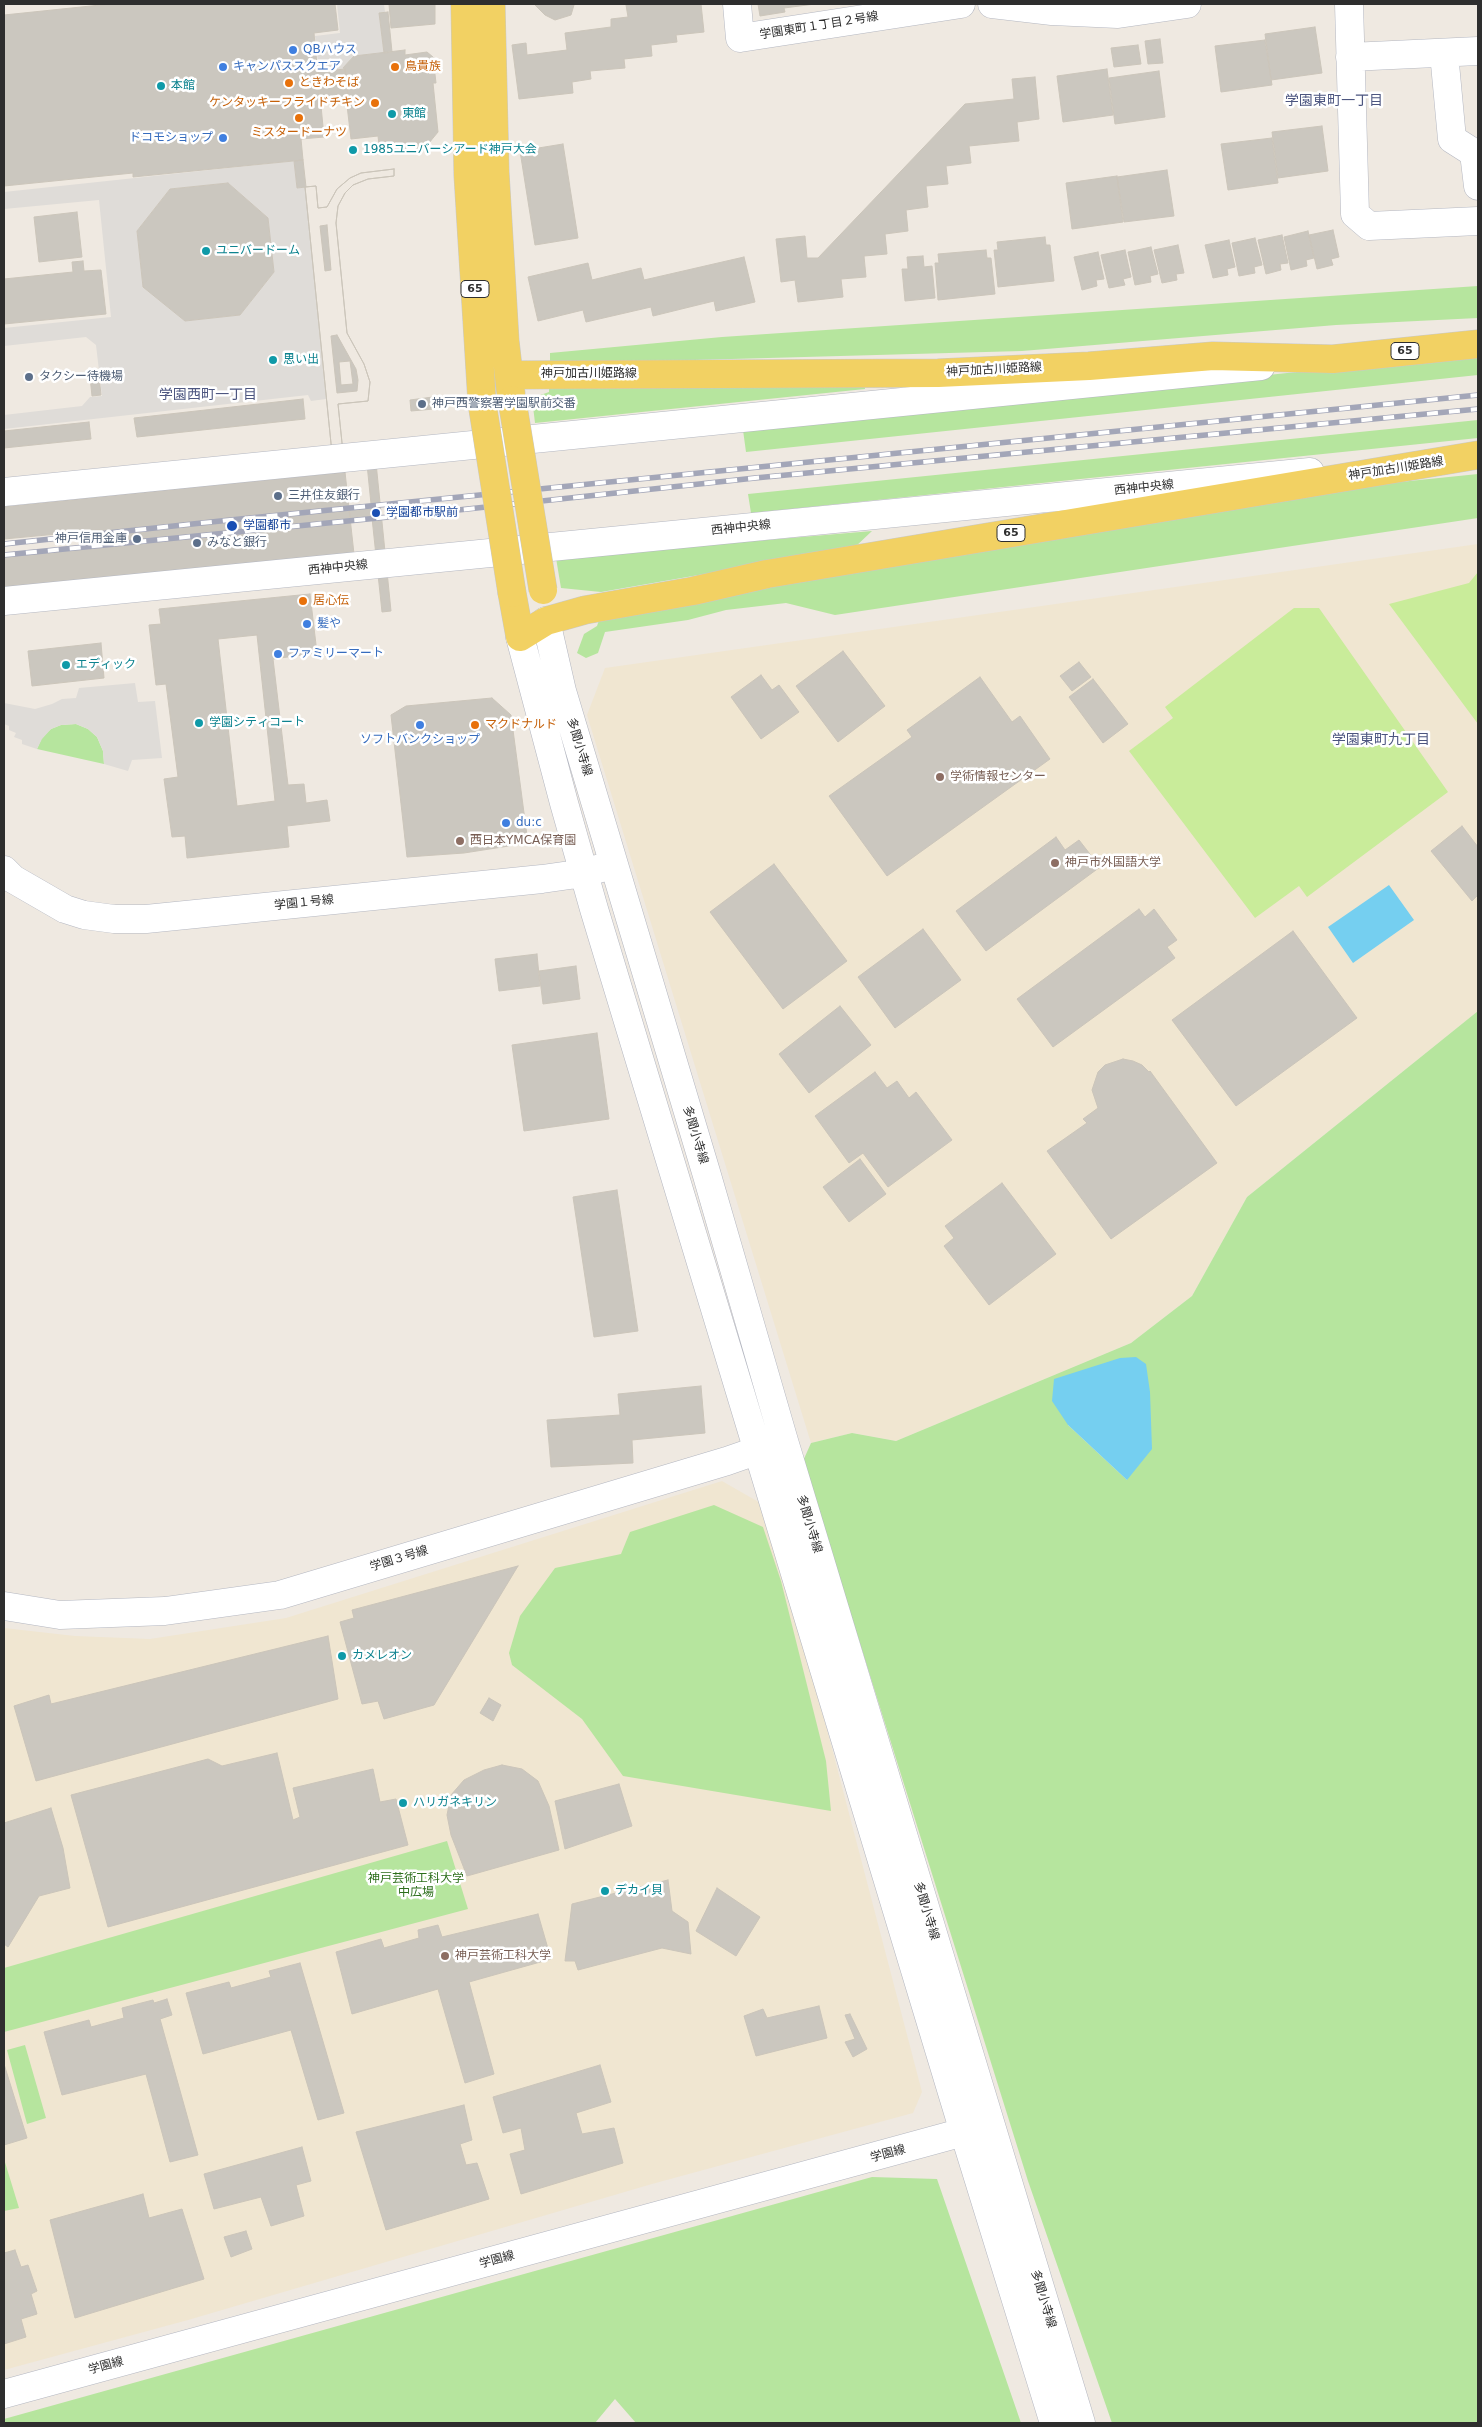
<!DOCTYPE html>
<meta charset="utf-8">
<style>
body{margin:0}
#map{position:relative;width:1482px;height:2427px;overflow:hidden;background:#efe9e1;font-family:"DejaVu Sans",sans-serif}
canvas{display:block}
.frame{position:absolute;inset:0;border:5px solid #2e2e2e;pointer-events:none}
</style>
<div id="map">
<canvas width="1482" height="2427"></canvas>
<div class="frame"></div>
</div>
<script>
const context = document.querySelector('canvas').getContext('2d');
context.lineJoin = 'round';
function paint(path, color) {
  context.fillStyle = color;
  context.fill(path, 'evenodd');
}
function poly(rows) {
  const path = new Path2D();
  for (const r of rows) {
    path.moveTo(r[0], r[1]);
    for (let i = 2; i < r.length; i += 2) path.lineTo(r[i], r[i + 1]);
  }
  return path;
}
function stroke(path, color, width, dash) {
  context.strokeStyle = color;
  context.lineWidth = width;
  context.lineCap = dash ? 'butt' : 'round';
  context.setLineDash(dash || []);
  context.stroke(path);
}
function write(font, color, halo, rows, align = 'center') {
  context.font = font + ' "DejaVu Sans","Noto Sans JP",sans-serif';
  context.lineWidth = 5;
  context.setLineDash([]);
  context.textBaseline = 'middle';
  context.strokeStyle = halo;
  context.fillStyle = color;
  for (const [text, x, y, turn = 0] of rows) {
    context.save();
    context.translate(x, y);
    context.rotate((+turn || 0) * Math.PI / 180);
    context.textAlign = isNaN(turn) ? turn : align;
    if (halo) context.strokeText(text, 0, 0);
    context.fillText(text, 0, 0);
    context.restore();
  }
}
paint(poly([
 [1478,544,1478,1011,1247,1197,1192,1296,1131,1343,896,1441,852,1433,811,1443,587,715,605,668],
 [722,1481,769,1508,922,2092,913,2113,652,2184,188,2320,4,2370,4,1628,75,1636,150,1639,286,1618]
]), '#f0e6d1');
paint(poly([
 [1478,286,1478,318,1336,325,1022,351,550,364,550,353,722,337],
 [1478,353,1478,375,746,452,743,430],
 [864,381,865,389,535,423,532,398,549,392,549,383],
 [1478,420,1478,438,751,513,748,494],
 [1478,474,1478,518,835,615,786,603,726,610,688,620,605,632,598,653,586,658,577,653,584,634,597,626,600,617,734,589,1351,487],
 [872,531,854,548,601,592,561,588,556,558],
 [76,724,88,729,97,737,103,751,104,764,37,749,42,737,51,729,61,725],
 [1478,1011,1478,2423,1112,2423,1028,2181,803,1461,811,1443,852,1433,896,1441,1131,1343,1192,1296,1247,1197],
 [1145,1364,1127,1480,1068,1425],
 [714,1505,763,1527,781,1581,826,1761,831,1811,623,1776,582,1719,512,1665,509,1653,520,1616,555,1568,621,1554,630,1532],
 [447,1841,468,1909,4,2032,4,1968],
 [25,2045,46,2118,27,2124,7,2050],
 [4,2159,19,2208,4,2211],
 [872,2177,937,2179,1021,2423,636,2423,615,2399,595,2423,4,2423,4,2419]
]), '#b6e59e');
paint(poly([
 [1478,572,1478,724,1389,604,1469,583],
 [1294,608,1319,608,1448,792,1307,897,1299,886,1255,918,1129,751,1173,718,1165,707]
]), '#c9ec9a');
paint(poly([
 [337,4,384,4,385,12,379,13,384,53,354,56,343,69,319,71,315,36,340,33],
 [294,161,297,188,305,187,326,399,311,401,308,395,4,429,4,415,82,406,90,397,102,396,96,345,86,337,4,346,4,328,111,317,99,200,4,209,4,192],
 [228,183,268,218,274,272,240,315,185,321,143,286,137,231,170,189],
 [135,683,138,702,155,701,162,758,132,760,128,771,104,764,103,751,97,737,88,729,76,724,61,725,51,729,42,739,37,749,22,744,22,740,14,737,16,733,9,730,9,726,4,724,4,703,35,709,52,704,62,699,76,698,79,688]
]), '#dfdcd8');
paint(poly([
 [1389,885,1414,920,1353,963,1328,927],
 [1136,1357,1146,1364,1150,1392,1152,1449,1127,1480,1068,1425,1052,1401,1054,1379,1120,1358]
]), '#75cff0');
const building = poly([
 [110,4,335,4,338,30,314,33,324,137,301,139,303,160,133,177,133,173,4,186,4,15,110,4],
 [389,4,435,4,435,24,391,28,389,4],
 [534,4,570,4,574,5,571,15,555,20,545,15,534,4],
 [701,4,704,32,676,35,677,42,651,45,652,56,624,59,625,68,590,71,591,79,572,82,573,93,519,99,512,45,526,43,527,55,567,50,565,33,611,27,611,19,628,17,626,5,701,4],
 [758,4,815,4,784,8,785,12,760,16,758,4],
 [388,12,392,52,384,53,379,13,388,12],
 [1315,27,1322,73,1271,80,1265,34,1315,27],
 [1160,39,1163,63,1148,64,1145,41,1160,39],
 [1265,40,1272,85,1221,92,1215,46,1265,40],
 [1138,45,1141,64,1114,67,1111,48,1138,45],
 [405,50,405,55,427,52,433,57,436,83,433,83,438,132,424,149,380,154,378,136,351,139,346,97,348,96,345,69,343,68,354,56,405,50],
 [345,69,348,96,320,100,317,72,345,69],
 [1107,69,1113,115,1063,122,1057,76,1107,69],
 [1159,71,1165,117,1115,124,1109,78,1159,71],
 [1035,77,1039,119,1017,122,1019,141,969,146,971,163,946,166,948,184,926,186,928,207,906,210,908,231,885,234,887,254,864,256,866,277,841,279,843,297,798,302,795,280,781,282,776,239,805,236,807,258,818,258,965,104,1014,99,1012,79,1035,77],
 [1322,126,1328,171,1278,178,1272,132,1322,126],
 [1272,138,1278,183,1228,190,1221,144,1272,138],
 [563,144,578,238,535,245,520,151,563,144],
 [303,160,306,187,297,188,294,161,303,160],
 [394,169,394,176,368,179,353,185,345,193,338,206,336,223,347,333,364,364,370,382,368,401,338,404,345,472,334,473,305,187,316,186,318,208,327,207,337,189,350,178,361,173,394,169],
 [327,225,331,270,325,271,320,226,327,225],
 [337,335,356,369,358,380,357,391,337,393,331,336,337,335],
 [394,169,394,176,368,179,353,185,345,193,338,206,336,223,347,333,364,364,370,382,368,401,338,404,345,472,334,473,305,187,316,186,318,208,327,207,337,189,350,178,361,173,394,169],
 [1167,170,1174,216,1124,222,1117,177,1167,170],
 [1117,176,1123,222,1072,229,1066,183,1117,176],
 [228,183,268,218,274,272,240,315,185,321,143,287,137,231,170,189,228,183],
 [77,212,82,257,39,262,34,217,77,212],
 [1333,230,1339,257,1331,259,1333,265,1317,269,1309,235,1333,230],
 [1308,231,1314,258,1306,260,1307,266,1291,270,1284,237,1308,231],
 [1282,235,1288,263,1280,264,1281,270,1266,274,1258,240,1282,235],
 [1045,237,1046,245,1050,245,1054,281,998,287,994,250,998,250,997,242,1045,237],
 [1255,238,1262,265,1254,267,1255,273,1239,276,1232,243,1255,238],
 [1229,240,1235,267,1227,269,1228,275,1213,278,1205,245,1229,240],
 [1178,245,1184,273,1176,274,1177,280,1162,283,1154,250,1178,245],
 [1151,247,1158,274,1150,276,1151,282,1135,285,1128,252,1151,247],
 [986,250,987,258,991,258,995,294,938,300,935,263,939,263,938,254,986,250],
 [1125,250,1131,277,1123,279,1125,285,1109,288,1101,255,1125,250],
 [1098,252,1104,279,1096,280,1097,286,1082,290,1074,257,1098,252],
 [923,256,924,267,932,266,935,298,905,301,902,269,908,269,907,257,923,256],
 [744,257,755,302,716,311,714,301,653,316,651,307,586,322,583,310,538,321,528,277,588,263,592,280,641,268,644,280,744,257],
 [83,261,84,271,101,270,106,314,4,324,4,279,73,272,72,262,83,261],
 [350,361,353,384,341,385,339,362,350,361],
 [99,376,101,395,92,396,90,377,99,376],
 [433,397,434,409,411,411,410,400,433,397],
 [303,399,305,419,137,437,134,418,303,399],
 [89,422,91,439,4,448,4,431,89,422],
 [374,443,391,611,382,612,372,518,350,520,349,506,371,504,365,444,374,443],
 [345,472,354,554,4,589,4,557,102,547,100,530,4,539,4,507,345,472],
 [310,594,317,653,273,659,288,785,304,784,306,803,327,800,330,821,287,826,289,847,187,858,185,836,172,837,164,779,178,777,166,684,156,685,149,625,161,624,159,609,310,594],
 [257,635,275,801,237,806,218,639,257,635],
 [101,643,104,678,32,686,28,651,101,643],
 [843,651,885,706,838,742,796,686,843,651],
 [1079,662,1091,677,1072,691,1060,676,1079,662],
 [761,675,772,690,779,685,799,712,761,739,731,697,761,675],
 [980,677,1012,722,1020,716,1050,759,887,876,829,796,912,737,907,730,980,677],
 [1093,679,1128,724,1103,743,1069,697,1093,679],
 [492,698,511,715,528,843,464,853,407,857,391,715,406,706,492,698],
 [1462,826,1478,847,1478,895,1472,901,1431,851,1462,826],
 [1056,837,1065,850,1079,840,1100,867,986,951,956,911,1056,837],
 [774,864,847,961,783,1009,710,912,774,864],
 [1139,909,1145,917,1154,909,1177,940,1167,947,1175,958,1053,1047,1017,999,1139,909],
 [923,929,961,980,895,1028,858,977,923,929],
 [1293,931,1357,1018,1236,1106,1172,1020,1293,931],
 [537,954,540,986,499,991,495,959,537,954],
 [576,966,580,999,543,1004,539,971,576,966],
 [840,1006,871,1045,809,1093,779,1054,840,1006],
 [597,1033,609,1119,524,1131,512,1045,597,1033],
 [1123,1059,1133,1061,1142,1065,1149,1072,1150,1071,1217,1163,1111,1239,1047,1151,1087,1123,1083,1119,1098,1108,1092,1090,1098,1072,1105,1065,1123,1059],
 [875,1072,887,1088,897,1081,909,1098,916,1092,952,1140,888,1187,863,1153,849,1163,815,1116,875,1072],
 [860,1159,886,1194,849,1222,823,1187,860,1159],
 [1002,1183,1056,1254,989,1305,944,1246,954,1238,945,1226,1002,1183],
 [617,1190,638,1331,594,1337,573,1197,617,1190],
 [701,1386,705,1433,632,1440,633,1463,551,1467,547,1420,620,1415,618,1394,701,1386],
 [518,1566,434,1705,384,1719,378,1701,362,1704,340,1622,354,1618,352,1610,518,1566],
 [328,1636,338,1699,36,1781,14,1706,49,1695,51,1704,328,1636],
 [489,1698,501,1705,493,1721,480,1713,489,1698],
 [277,1753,293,1820,300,1817,293,1788,373,1769,380,1802,396,1799,408,1845,108,1927,71,1795,208,1759,222,1766,277,1753],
 [502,1765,522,1769,538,1781,549,1806,559,1850,467,1876,451,1835,447,1815,451,1795,464,1780,484,1770,502,1765],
 [619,1784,632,1826,565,1849,555,1801,619,1784],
 [51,1808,63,1848,70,1888,39,1896,8,1947,4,1944,4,1823,51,1808],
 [668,1880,672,1911,688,1922,691,1954,662,1948,578,1970,575,1961,565,1961,572,1904,668,1880],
 [717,1888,760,1917,736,1956,696,1931,717,1888],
 [538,1914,551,1959,469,1982,494,2074,465,2083,438,1989,352,2014,336,1952,381,1939,384,1948,419,1938,418,1930,438,1925,442,1937,538,1914],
 [300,1963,344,2113,318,2120,291,2030,203,2054,186,1993,229,1982,231,1988,271,1977,269,1971,300,1963],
 [167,1999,172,2015,160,2019,198,2155,170,2162,146,2074,62,2095,44,2032,89,2020,91,2027,124,2018,122,2008,153,2000,154,2003,167,1999],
 [819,2006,827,2038,756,2056,744,2016,763,2009,767,2018,819,2006],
 [850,2014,867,2049,853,2057,845,2042,855,2039,845,2015,850,2014],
 [4,2064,27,2138,4,2145,4,2064],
 [600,2065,611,2102,576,2113,582,2134,614,2128,623,2163,521,2194,510,2154,525,2150,521,2128,503,2133,493,2097,600,2065],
 [464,2105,472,2140,460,2144,466,2165,477,2163,489,2199,386,2230,356,2132,464,2105],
 [302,2147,311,2181,296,2185,304,2216,271,2226,261,2197,214,2209,204,2174,302,2147],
 [143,2194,149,2218,182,2209,204,2279,75,2318,50,2220,143,2194],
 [246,2231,252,2249,231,2257,224,2237,246,2231],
 [15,2250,21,2267,28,2265,37,2291,31,2294,37,2314,21,2319,26,2337,4,2344,4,2253,15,2250]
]);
paint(building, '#cbc7bf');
stroke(building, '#cbc5ba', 1);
const minor = poly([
 [737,4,740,38,961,4],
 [992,4,1052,11,1118,14,1187,4],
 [1349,4,1355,214,1369,226,1478,221],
 [1444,53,1452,139,1474,153,1478,186],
 [1350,57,1478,51],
 [4,492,1261,366],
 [4,601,1310,472],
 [546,621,562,691,706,1172,784,1441,1081,2423],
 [520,637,564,803,594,909,964,2132,1054,2423],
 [4,870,13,879,65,909,84,915,114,919,146,919,542,879,584,873,601,868],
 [4,1606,60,1615,165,1611,280,1595,727,1461,773,1445],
 [4,2394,982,2127]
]);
const major = poly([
 [465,4,468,175,482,403],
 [491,4,495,172,505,341,511,394],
 [509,375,938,373,1089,366,1213,356,1333,359,1478,344],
 [512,593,520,637,546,621,585,610,693,591,767,574,1478,455]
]);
stroke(minor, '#b4b7c1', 29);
stroke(major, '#c9c9c9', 29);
stroke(minor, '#fff', 28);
stroke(major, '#f2d163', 28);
const rail = poly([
 [4,544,230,520,1478,395],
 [4,555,449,511,755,478,1478,409]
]);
stroke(rail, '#a3a6b8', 5.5);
stroke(rail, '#fff', 4, [11]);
const majorBridge = poly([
 [512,400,543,590],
 [482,403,512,593]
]);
stroke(majorBridge, '#c9c9c9', 29, []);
stroke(majorBridge, '#f2d163', 28);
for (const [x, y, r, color] of [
 [293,50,5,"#3f7fe0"],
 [223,67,5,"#3f7fe0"],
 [395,67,5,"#e8710a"],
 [289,83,5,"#e8710a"],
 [161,86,5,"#0f9aa8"],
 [375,103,5,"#e8710a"],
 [392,114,5,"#0f9aa8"],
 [299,118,5,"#e8710a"],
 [223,138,5,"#3f7fe0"],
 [353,150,5,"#0f9aa8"],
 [206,251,5,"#0f9aa8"],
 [273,360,5,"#0f9aa8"],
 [29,377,5,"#5c6f8a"],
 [422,404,5,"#5c6f8a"],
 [278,496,5,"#5c6f8a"],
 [376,513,5,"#1a4fb4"],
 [232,526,6,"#1a4fb4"],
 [137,539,5,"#5c6f8a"],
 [197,543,5,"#5c6f8a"],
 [303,601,5,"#e8710a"],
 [307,624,5,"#3f7fe0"],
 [278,654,5,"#3f7fe0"],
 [66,665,5,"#0f9aa8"],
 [199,723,5,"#0f9aa8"],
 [420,725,5,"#3f7fe0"],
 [475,725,5,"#e8710a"],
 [940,777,5,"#8d6e63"],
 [506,823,5,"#3f7fe0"],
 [460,841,5,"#8d6e63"],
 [1055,863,5,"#8d6e63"],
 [342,1656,5,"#0f9aa8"],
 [403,1803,5,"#0f9aa8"],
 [605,1891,5,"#0f9aa8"],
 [445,1956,5,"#8d6e63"]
]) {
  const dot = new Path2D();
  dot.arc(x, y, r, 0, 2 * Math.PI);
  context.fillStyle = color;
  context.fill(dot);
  stroke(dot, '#fff', 2);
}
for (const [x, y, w] of [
 [475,289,28],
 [1405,351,28],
 [1011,533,28]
]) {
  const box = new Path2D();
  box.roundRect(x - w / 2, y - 8.5, w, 17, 4);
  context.fillStyle = '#fff';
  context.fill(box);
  stroke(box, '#2e2e2e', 1);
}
write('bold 11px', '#2e2e2e', null, [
 ["65",475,289],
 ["65",1405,351],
 ["65",1011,533]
]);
write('12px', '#2e2e2e', '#fff', [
 ["学園東町１丁目２号線",819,26,-9],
 ["神戸加古川姫路線",994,370,-3],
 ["神戸加古川姫路線",589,374],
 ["神戸加古川姫路線",1396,469,-9],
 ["西神中央線",1144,488,-6],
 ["西神中央線",741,528,-6],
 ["西神中央線",338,568,-6],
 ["多聞小寺線",579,747,73],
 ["学園１号線",304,903,-6],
 ["多聞小寺線",695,1135,73],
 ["多聞小寺線",809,1524,73],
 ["学園３号線",399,1559,-17],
 ["多聞小寺線",926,1911,73],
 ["学園線",888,2154,-15],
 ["学園線",497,2260,-15],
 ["多聞小寺線",1043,2299,73],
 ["学園線",106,2366,-15]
]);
write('12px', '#366cbe', '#fff', [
 ["QBハウス",303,50],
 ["キャンパススクエア",233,67],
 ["ドコモショップ",213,138,"right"],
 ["髪や",317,624],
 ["ファミリーマート",288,654],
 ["ソフトバンクショップ",420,740,"center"],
 ["du:c",516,823]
], 'left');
write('12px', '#c56008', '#fff', [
 ["鳥貴族",405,67],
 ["ときわそば",299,83],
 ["ケンタッキーフライドチキン",365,103,"right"],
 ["ミスタードーナツ",299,133,"center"],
 ["居心伝",313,601],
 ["マクドナルド",485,725]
], 'left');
write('12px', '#0d838f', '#fff', [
 ["本館",171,86],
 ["東館",402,114],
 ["1985ユニバーシアード神戸大会",363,150],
 ["ユニバードーム",216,251],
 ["思い出",283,360],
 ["エディック",76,665],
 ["学園シティコート",209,723],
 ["カメレオン",352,1656],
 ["ハリガネキリン",413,1803],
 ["デカイ貝",615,1891]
], 'left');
write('12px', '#4e5e75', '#fff', [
 ["タクシー待機場",39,377],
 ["神戸西警察署学園駅前交番",432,404],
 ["三井住友銀行",288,496],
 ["神戸信用金庫",127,539,"right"],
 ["みなと銀行",207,543]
], 'left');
write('12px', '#164399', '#fff', [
 ["学園都市駅前",386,513],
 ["学園都市",243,526]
], 'left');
write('12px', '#785e54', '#fff', [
 ["学術情報センター",950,777],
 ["西日本YMCA保育園",470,841],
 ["神戸市外国語大学",1065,863],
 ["神戸芸術工科大学",455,1956]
], 'left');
write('12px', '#2c6e1b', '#fff', [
 ["神戸芸術工科大学",416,1879],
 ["中広場",416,1893]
]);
write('14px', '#4d5680', '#fff', [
 ["学園東町一丁目",1334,101],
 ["学園西町一丁目",208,395],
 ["学園東町九丁目",1381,740]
]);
</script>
